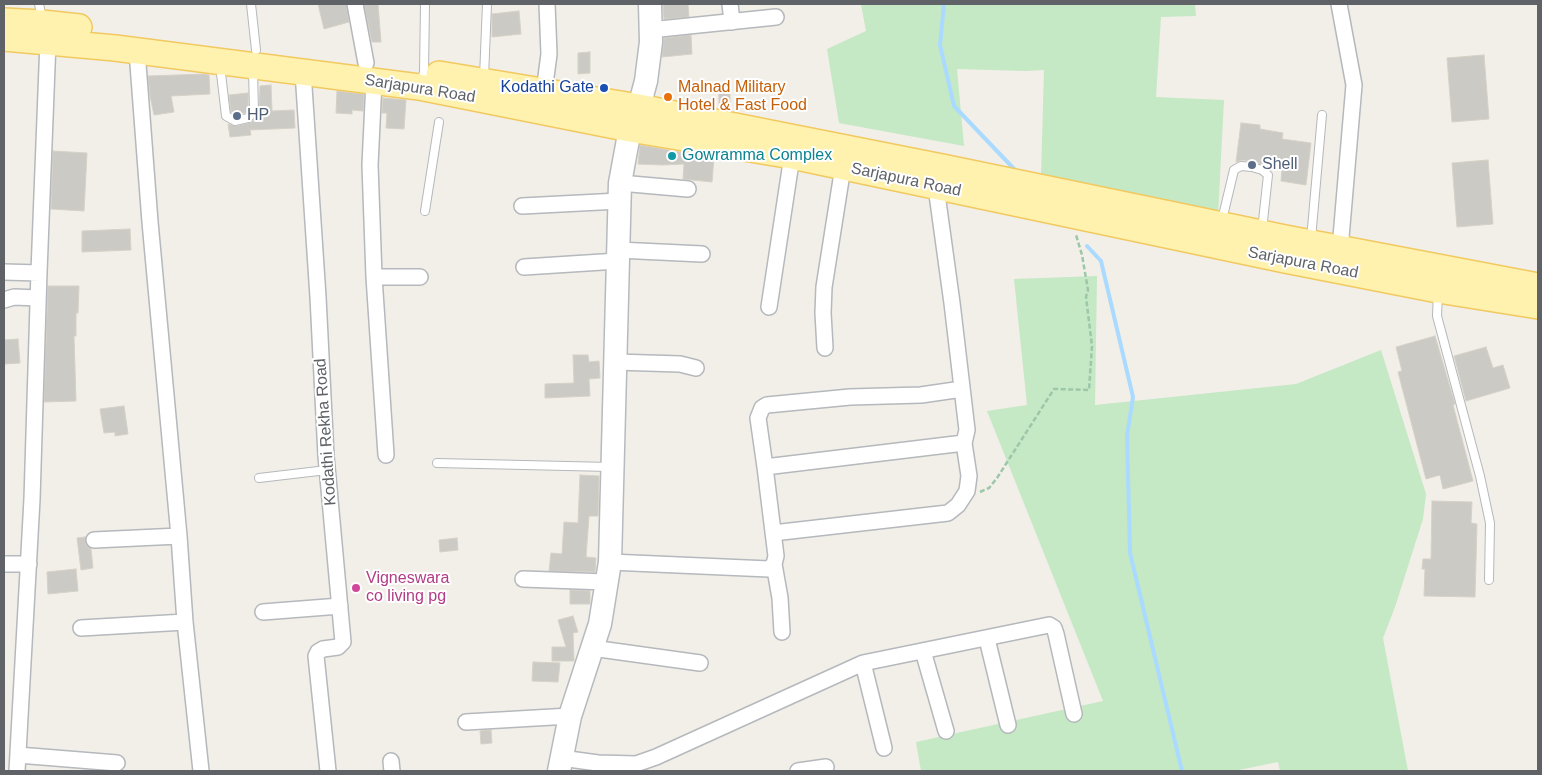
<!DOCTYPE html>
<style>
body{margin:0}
#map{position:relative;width:1542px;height:775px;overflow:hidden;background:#f1efe8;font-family:Helvetica,sans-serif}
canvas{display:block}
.frame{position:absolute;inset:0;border:5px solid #5f6368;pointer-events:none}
</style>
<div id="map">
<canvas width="1542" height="775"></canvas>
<div class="frame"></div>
</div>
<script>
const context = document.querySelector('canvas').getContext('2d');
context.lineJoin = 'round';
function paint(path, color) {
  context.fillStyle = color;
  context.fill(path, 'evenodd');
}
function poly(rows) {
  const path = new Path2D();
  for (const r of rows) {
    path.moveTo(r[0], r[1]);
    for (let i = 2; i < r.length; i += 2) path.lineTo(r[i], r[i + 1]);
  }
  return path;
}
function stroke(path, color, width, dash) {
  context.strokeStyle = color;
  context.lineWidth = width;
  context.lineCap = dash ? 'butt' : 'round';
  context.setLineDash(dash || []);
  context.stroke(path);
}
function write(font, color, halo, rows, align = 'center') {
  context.font = font + ' Helvetica,sans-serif';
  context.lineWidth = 4;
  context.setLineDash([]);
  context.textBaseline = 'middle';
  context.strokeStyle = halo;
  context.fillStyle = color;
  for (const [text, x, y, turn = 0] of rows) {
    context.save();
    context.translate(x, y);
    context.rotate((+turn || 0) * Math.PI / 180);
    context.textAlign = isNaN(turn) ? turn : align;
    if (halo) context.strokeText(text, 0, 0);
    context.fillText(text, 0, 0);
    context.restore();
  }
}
paint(poly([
 [861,4,1195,4,1196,16,1161,17,1156,97,1224,100,1218,215,1041,177,1044,70,1026,71,957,69,964,146,839,123,827,49,866,31],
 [1097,276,1095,405,1296,384,1381,350,1426,494,1423,519,1395,607,1383,638,1408,771,1280,771,1278,762,1234,771,921,771,916,742,1103,701,987,411,1027,405,1014,279]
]), '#c5e8c5');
stroke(poly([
 [944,4,940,45,954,106,1016,171],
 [1087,246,1101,261,1133,397,1127,436,1130,553,1182,771]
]), '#aadaff', 4);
const building = poly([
 [318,4,346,4,349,22,324,29,318,4],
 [364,4,378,4,381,42,372,42,364,4],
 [663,4,688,4,689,17,664,19,663,4],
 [519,11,521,34,492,37,492,14,519,11],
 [691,35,692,54,662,57,664,38,691,35],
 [590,52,590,73,578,74,578,53,590,52],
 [1484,55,1489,119,1452,122,1447,58,1484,55],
 [205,74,209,75,210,94,171,96,174,112,154,115,150,96,148,76,205,74],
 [719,83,730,83,730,107,719,107,719,83],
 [271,85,272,111,294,110,295,128,250,130,251,135,230,137,228,124,236,126,252,122,259,114,260,86,271,85],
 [337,91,364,94,363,111,352,110,352,114,336,113,337,91],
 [248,93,248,110,245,113,236,115,231,112,229,95,248,93],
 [383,98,406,100,404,129,386,128,387,113,382,113,383,98],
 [1241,123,1260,125,1260,129,1283,133,1282,139,1311,143,1306,185,1281,181,1282,170,1268,168,1264,165,1253,161,1242,160,1236,162,1241,123],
 [640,145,714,158,712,182,683,179,684,164,662,165,638,164,640,145],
 [53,151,87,153,84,211,51,209,53,151],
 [1488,160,1493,224,1457,227,1452,163,1488,160],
 [130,229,131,250,82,252,82,231,130,229],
 [48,286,79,286,78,313,76,313,76,336,74,336,76,401,44,402,48,286],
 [1435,336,1455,404,1453,405,1473,481,1443,489,1440,475,1426,479,1398,372,1402,371,1396,347,1435,336],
 [18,339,20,363,4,364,4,340,18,339],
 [1486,347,1493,368,1503,365,1510,388,1466,401,1454,356,1486,347],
 [573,355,588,355,589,362,599,361,600,378,589,379,590,396,545,398,545,384,574,383,573,355],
 [124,406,128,434,115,436,115,432,104,433,100,409,124,406],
 [580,475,599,476,598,516,589,516,586,557,596,558,595,572,549,571,551,553,562,554,564,522,578,523,580,475],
 [1432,501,1472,502,1471,523,1477,524,1475,597,1424,596,1425,569,1422,569,1423,559,1431,559,1432,501],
 [85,537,86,545,91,549,93,568,81,570,77,538,85,537],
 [457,538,458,550,440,552,439,540,457,538],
 [76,569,78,591,48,594,47,572,76,569],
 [570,590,590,591,590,604,570,604,570,590],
 [573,616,578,632,573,633,574,661,552,661,552,647,566,647,558,620,573,616],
 [533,662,560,663,558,682,532,681,533,662],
 [491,730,492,743,481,744,480,731,491,730]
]);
paint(building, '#cccac5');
stroke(building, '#d6d1c6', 1);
const lane = poly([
 [39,4,42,19],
 [251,4,256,50],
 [220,65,226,116,235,121,248,118,254,112,253,70],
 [484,77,487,4],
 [421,83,424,72,425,4],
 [425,211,439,122],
 [1222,220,1234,170,1241,166,1252,167,1262,170,1268,175,1262,230],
 [1311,239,1322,115],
 [1438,293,1437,316,1480,476,1490,523,1489,580],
 [437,463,610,467],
 [259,478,327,470]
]);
const street = poly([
 [355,4,366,63],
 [730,4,732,22],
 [1339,4,1354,85,1340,249],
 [650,30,776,17],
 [137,51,150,222,179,536,185,622,201,771],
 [303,72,318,297,326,456,343,642,338,647,323,649,318,652,316,656,328,771],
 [374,81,370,165,374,277,386,455],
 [544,92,549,54,547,4],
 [620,183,688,189],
 [522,206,619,201],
 [618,250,702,254],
 [524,267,618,261],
 [4,272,39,273],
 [374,277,420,277],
 [4,300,14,297,38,298],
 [769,307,792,156],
 [825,348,823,313,824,287,843,167],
 [615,362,680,364,696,368],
 [765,467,964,443],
 [773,533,948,513,958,505,967,491,969,476,964,443,967,430,952,303,936,187],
 [94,540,179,536],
 [610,562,769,569,774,564,776,556,765,467,758,418,762,408,767,405,850,397,921,395,962,389],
 [4,564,29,564],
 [774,564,780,598,782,632],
 [523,579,606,582],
 [263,612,340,606],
 [81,628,185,622],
 [987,639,1008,725],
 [592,648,700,663],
 [923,651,946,731],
 [863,663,884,748],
 [466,722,570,716],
 [18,755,117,763],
 [561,758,598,763,636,764,656,757,863,663,1049,625,1054,628,1056,634,1074,714],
 [391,761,392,771],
 [17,771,32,499,39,272,48,41,45,34],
 [798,771,826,767]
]);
const secondary = poly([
 [559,771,570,716,600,624,610,562,620,183,630,129,639,107,646,81,651,42,650,4]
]);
const primary = poly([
 [4,21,42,23,79,27],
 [4,38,115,48,419,87,630,129,792,156,1285,260,1438,290,1538,306],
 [439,74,639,107,947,168,1285,238,1538,286]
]);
stroke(lane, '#b5b8bc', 10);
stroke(street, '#b5b8bc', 18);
stroke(secondary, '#b6babf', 25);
stroke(primary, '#f2c960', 28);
stroke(poly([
 [980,492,989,488,997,478,1054,389,1089,390,1092,346,1086,297,1088,290,1082,255,1076,235]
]), '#9cc7a9', 2.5, [5, 2.5]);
stroke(lane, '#fff', 8);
stroke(street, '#fff', 15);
stroke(secondary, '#fff', 22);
stroke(primary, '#fff2af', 25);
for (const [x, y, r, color] of [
 [604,88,5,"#1a4fb4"],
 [668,97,5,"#e8710a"],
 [237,116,5,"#5c6f8a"],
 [672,156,5,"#0f9aa8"],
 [1252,165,5,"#5c6f8a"],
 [356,588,5,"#d1479c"]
]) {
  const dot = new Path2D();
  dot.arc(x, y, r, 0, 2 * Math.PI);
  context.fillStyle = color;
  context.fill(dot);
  stroke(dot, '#fff', 2);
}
write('16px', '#164399', '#fff', [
 ["Kodathi Gate",594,88]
], 'right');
write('16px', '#c56008', '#fff', [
 ["Malnad Military",678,88],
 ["Hotel & Fast Food",678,106]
], 'left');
write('16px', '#5f6368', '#fff', [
 ["Sarjapura Road",420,89,9],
 ["Sarjapura Road",906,180,12],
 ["Sarjapura Road",1303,263,11],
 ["Kodathi Rekha Road",326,432,-94]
]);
write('16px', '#4e5e75', '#fff', [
 ["HP",247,116],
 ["Shell",1262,165]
], 'left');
write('16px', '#0d838f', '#fff', [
 ["Gowramma Complex",682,156]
], 'left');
write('16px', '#b23c85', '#fff', [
 ["Vigneswara",366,579],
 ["co living pg",366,597]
], 'left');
</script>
